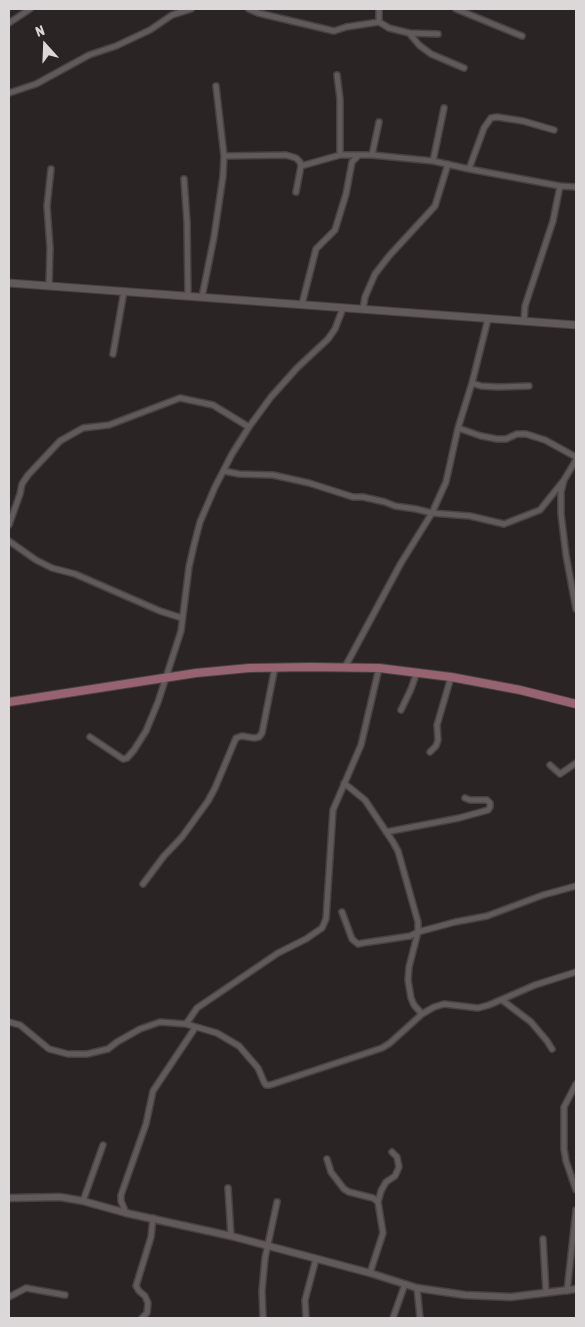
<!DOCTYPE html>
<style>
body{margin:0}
#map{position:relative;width:585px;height:1327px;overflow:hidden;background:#2b2425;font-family:"Asap Condensed",sans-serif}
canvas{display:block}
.frame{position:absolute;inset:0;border:10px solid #dcd7d8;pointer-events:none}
.north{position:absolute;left:20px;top:20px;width:50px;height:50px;-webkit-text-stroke:4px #2b2425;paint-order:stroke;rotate:340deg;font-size:14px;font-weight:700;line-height:20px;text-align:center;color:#dcd7d8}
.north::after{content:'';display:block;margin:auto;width:18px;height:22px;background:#dcd7d8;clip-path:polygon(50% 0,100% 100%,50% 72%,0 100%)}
</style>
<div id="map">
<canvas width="585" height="1327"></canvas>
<div class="frame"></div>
<div class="north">N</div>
</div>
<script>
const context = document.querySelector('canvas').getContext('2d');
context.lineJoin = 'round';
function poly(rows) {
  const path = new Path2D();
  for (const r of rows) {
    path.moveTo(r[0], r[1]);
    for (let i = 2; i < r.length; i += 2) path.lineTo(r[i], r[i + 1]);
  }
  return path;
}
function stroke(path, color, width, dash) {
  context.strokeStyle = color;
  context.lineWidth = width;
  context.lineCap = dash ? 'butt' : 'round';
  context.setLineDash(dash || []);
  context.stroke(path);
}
const minor = poly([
 [249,9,258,13,334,31,346,27,379,22],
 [379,9,379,22,389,28,409,33,438,34],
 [456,9,522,36],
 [9,23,30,9],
 [409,33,419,45,431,54,464,68],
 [337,75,340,99,340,155],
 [9,93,36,84,89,55,116,46,150,30,172,15,191,9],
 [372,155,379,122],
 [224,156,286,155,296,158,300,162,301,166,296,192],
 [433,161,444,108],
 [301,166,340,155,372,155,433,161,469,169,560,186,576,187],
 [469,169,484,128,491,118,497,117,523,121,554,130],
 [184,179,187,222,188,296],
 [49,286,50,248,47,206,51,169],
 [202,297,214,237,223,176,224,156,216,86],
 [302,304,316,249,335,230,346,194,352,162,358,156],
 [363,309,365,297,375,274,389,256,435,206,448,164],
 [524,321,525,306,553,221,560,186],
 [113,354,124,291],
 [472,383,481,386,498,387,529,386],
 [458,428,481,436,497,439,506,439,517,434,526,434,545,440,576,457],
 [576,460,564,480,561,492,561,514,566,555,576,609],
 [224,471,239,474,273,475,309,483,353,497,363,497,385,502,395,506,416,509,432,513,470,516,504,524,540,510,564,480],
 [9,525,20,494,22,484,28,475,60,441,83,428,109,425,180,398,213,405,249,427],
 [9,541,36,560,52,568,75,574,160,611,182,618],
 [345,667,401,563,432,513,446,482,458,428,472,383,488,319],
 [401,710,411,689,417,672],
 [90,737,123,759,127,758,134,750,146,731,158,702,181,631,189,567,194,545,200,522,215,487,232,454,249,427,271,397,297,368,328,339,335,329,343,308],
 [430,752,436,746,438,740,437,725,451,677],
 [550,765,560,774,576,763],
 [344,783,365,800,393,842,398,851,418,922,418,932,409,967,408,980,411,998,414,1005,422,1014],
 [386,832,459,818,488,810,490,807,490,803,487,800,470,800,465,798],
 [143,884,164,856,182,837,208,801,215,788,236,738,242,736,254,738,259,737,262,733,275,667],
 [342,912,352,939,358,944,363,943,410,936,418,932,455,922,487,916,543,895,576,886],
 [502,1000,531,1022,547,1041,552,1049],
 [9,1022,20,1025,49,1049,68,1054,87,1054,108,1049,117,1042,140,1029,160,1022,186,1024,217,1033,239,1046,258,1068,264,1082,266,1085,270,1085,382,1048,390,1043,422,1014,434,1007,444,1004,478,1008,489,1005,535,985,576,972],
 [186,1024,197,1008,278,953,306,939,322,928,326,919,333,810,361,745,379,668],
 [576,1084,564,1107,564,1149,566,1161,576,1190],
 [327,1159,331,1172,344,1189,349,1192,373,1198,378,1202,383,1233,370,1273],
 [228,1188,231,1236],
 [83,1201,103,1145],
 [378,1202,381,1191,386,1182,395,1176,399,1167,397,1157,392,1152],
 [126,1213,121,1201,121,1195,146,1124,153,1091,195,1028],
 [543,1239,546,1293],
 [417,1288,420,1318],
 [567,1291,576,1210],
 [9,1297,26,1288,65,1295],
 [142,1318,147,1313,148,1303,145,1296,139,1291,136,1286,151,1237,153,1218],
 [263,1318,262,1291,265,1258,277,1202],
 [306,1318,305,1300,316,1259],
 [393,1318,405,1284]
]);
const tertiary = poly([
 [9,1198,60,1197,83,1201,126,1213,231,1236,370,1273,417,1288,465,1295,511,1297,576,1289]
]);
const secondary = poly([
 [9,283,576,325]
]);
const primary = poly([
 [9,702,196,673,249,668,310,667,379,668,451,677,520,690,576,704]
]);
stroke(minor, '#474243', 8);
stroke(tertiary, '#474243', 9);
stroke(secondary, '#474243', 9);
stroke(primary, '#474243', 10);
stroke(minor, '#61595a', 5);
stroke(tertiary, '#61595a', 6);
stroke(secondary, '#61595a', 7);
stroke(primary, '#976370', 8);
</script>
